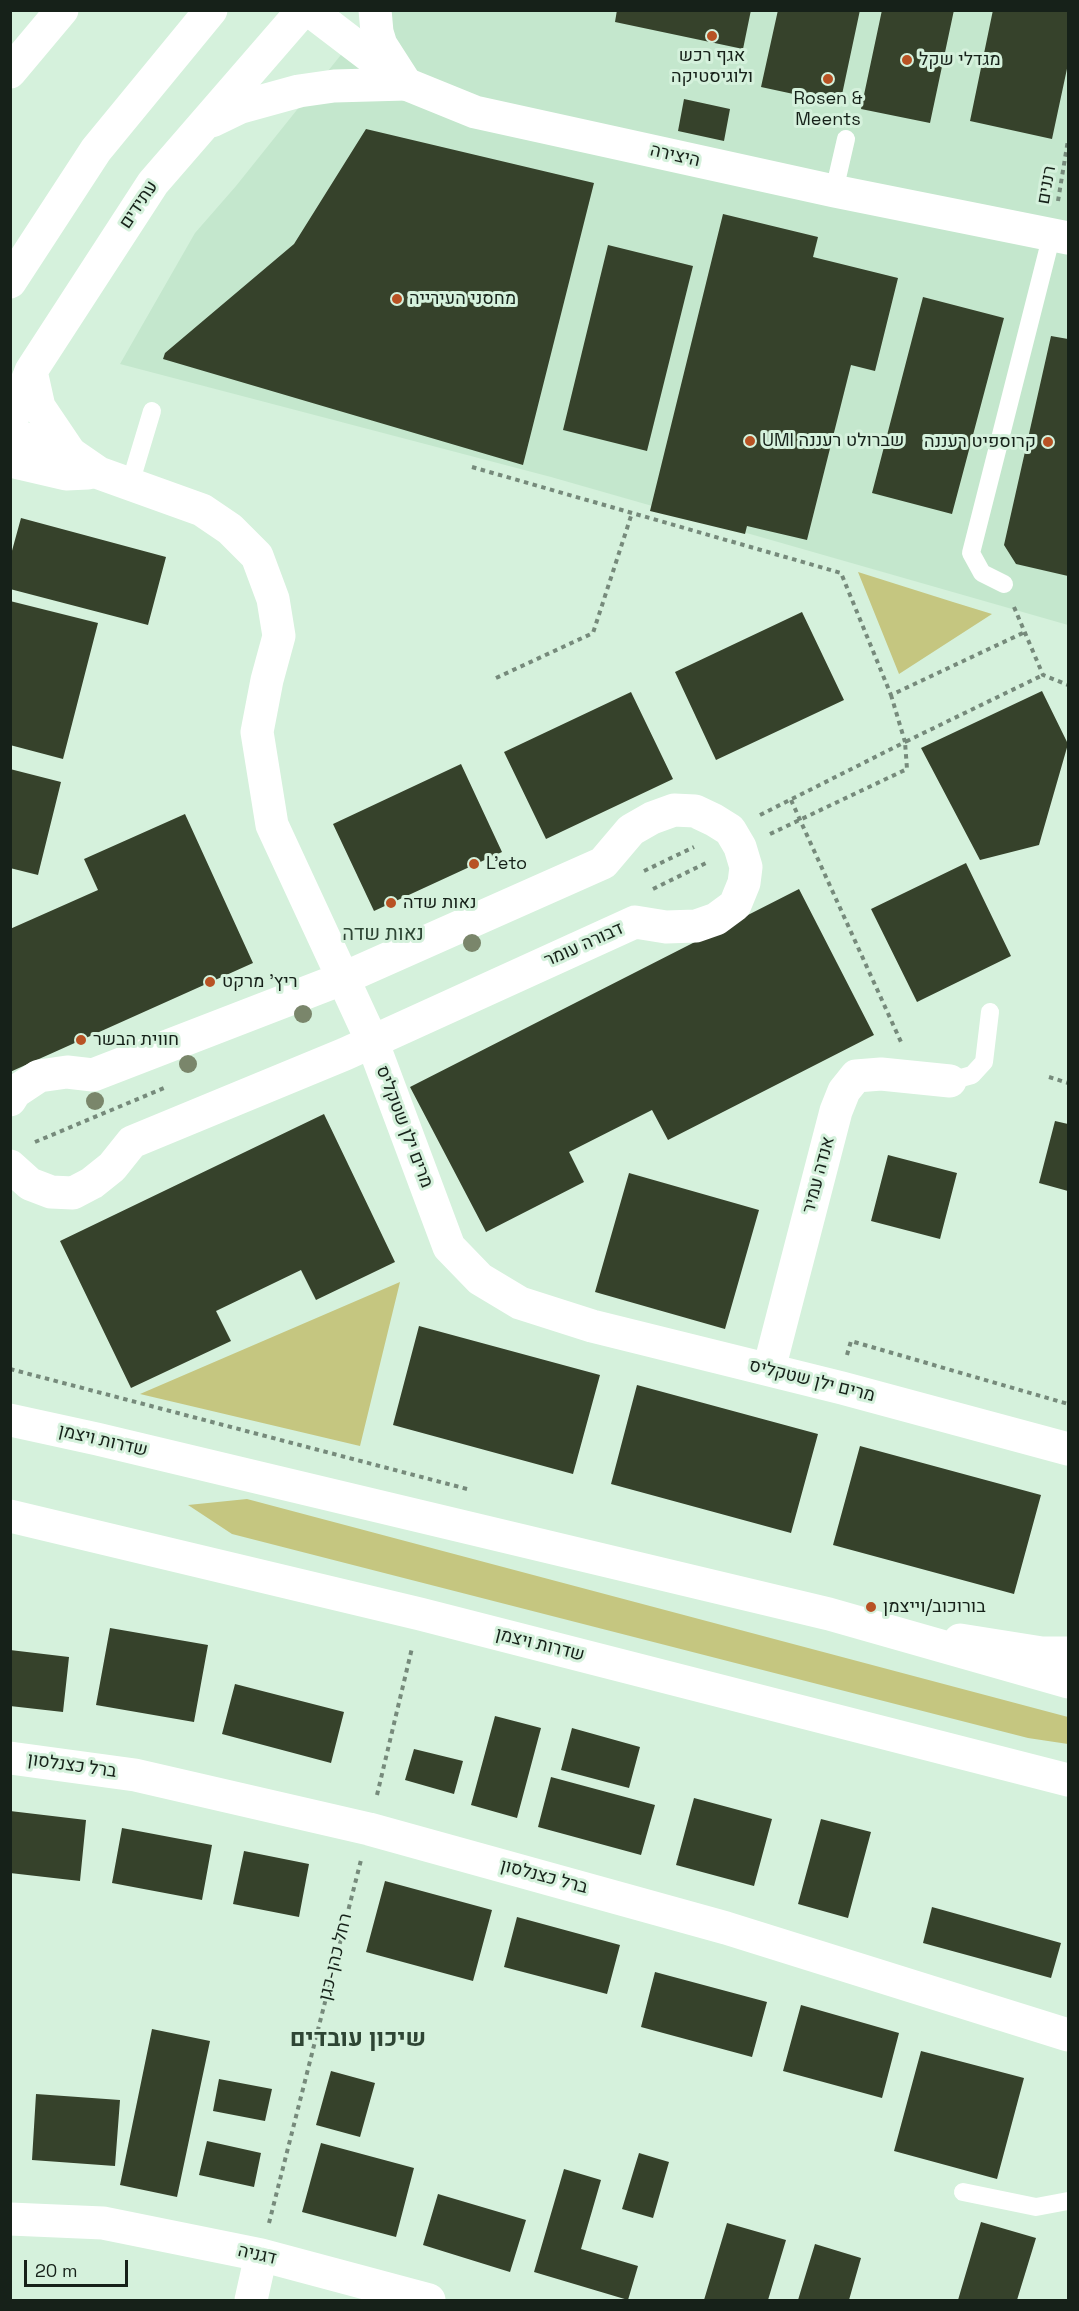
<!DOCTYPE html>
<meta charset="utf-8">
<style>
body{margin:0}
#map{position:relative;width:1079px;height:2311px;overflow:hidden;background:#d5f1dc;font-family:"Space Grotesk",sans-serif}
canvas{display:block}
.frame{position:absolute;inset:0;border:12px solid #162119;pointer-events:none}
.scale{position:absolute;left:24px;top:2260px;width:104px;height:27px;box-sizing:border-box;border:3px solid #162119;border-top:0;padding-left:8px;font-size:18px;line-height:21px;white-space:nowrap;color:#162119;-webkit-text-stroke:4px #d5f1dc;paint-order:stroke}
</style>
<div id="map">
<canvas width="1079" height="2311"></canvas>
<div class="frame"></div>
<div class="scale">20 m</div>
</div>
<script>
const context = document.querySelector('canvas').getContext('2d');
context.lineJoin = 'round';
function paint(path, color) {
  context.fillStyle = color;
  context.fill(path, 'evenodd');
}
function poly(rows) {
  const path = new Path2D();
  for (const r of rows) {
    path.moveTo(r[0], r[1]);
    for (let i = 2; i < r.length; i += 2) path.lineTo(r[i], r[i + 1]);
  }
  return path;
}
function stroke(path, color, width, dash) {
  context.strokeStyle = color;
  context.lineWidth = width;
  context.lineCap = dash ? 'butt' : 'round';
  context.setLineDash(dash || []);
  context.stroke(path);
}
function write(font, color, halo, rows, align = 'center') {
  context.font = font + ' "Space Grotesk",Heebo,sans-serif';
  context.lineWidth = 6;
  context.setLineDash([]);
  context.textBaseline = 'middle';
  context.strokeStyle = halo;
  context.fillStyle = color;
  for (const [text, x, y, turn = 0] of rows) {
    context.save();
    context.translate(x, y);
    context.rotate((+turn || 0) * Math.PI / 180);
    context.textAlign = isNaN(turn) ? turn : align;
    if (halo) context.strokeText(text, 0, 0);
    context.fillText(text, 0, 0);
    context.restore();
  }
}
paint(poly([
 [376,11,1068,11,1068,625,551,477,120,364,195,233,236,186]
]), '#c4e7cd');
paint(poly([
 [858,572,953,602,992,614,899,674],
 [400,1282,360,1446,140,1394],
 [247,1499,1068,1717,1068,1744,1028,1738,232,1534,188,1505]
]), '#c5c680');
paint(poly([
 [617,10,751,10,743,49,615,22],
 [778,10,860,10,840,104,761,87],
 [882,10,954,10,930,123,861,109],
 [993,10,1068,10,1068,64,1052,139,970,121],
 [684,99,730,109,724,141,678,131],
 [366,129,594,183,523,465,163,359,165,353,294,244],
 [723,214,818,237,813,257,898,278,875,371,851,365,807,540,747,526,745,534,650,511],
 [608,245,693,266,647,451,563,430],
 [923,297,1004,318,952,514,872,493],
 [1051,336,1068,339,1068,576,1016,564,1004,545],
 [21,518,166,557,148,625,10,589,10,558],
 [10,601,98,623,63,759,10,745],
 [802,612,844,700,716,760,675,672],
 [1042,691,1068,744,1039,845,980,860,921,748],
 [631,692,673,779,546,839,504,752],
 [461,764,502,852,374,911,333,824],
 [10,769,61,782,38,875,10,868],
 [185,814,253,963,10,1072,10,929,98,890,84,859],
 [966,863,1011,956,917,1002,871,909],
 [799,889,874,1035,668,1140,652,1110,569,1152,584,1182,486,1232,410,1087],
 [324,1114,395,1262,316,1300,301,1270,216,1311,231,1341,131,1388,60,1241],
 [1055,1121,1068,1124,1068,1191,1039,1183],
 [888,1155,957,1173,940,1239,871,1221],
 [629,1173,759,1210,725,1329,595,1292],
 [419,1326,600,1375,573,1474,393,1425],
 [637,1385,818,1434,791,1533,611,1484],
 [860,1446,1041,1495,1014,1594,833,1545],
 [110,1628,208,1645,194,1722,96,1705],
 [10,1650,69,1657,63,1712,10,1706],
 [235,1684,344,1712,331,1763,222,1734],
 [495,1716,541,1728,517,1818,471,1805],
 [572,1728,640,1747,629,1788,561,1770],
 [414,1749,463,1761,454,1794,405,1780],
 [551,1777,655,1805,641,1855,538,1827],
 [694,1798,772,1819,754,1886,676,1865],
 [10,1811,86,1820,80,1881,10,1873],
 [821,1819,871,1832,848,1918,798,1904],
 [122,1828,212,1845,202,1900,112,1883],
 [244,1851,309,1864,299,1917,233,1904],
 [385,1881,492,1910,473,1981,366,1952],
 [932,1907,1061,1943,1051,1978,923,1943],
 [517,1917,620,1945,607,1994,504,1967],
 [655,1972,767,2002,752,2057,641,2027],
 [801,2005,899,2033,882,2098,783,2071],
 [152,2029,210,2041,177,2197,120,2185],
 [921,2051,1024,2078,997,2179,894,2151],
 [331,2071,375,2083,360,2137,316,2125],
 [219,2079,272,2089,265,2121,213,2111],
 [36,2094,120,2100,115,2166,32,2160],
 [207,2141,261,2153,254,2187,199,2175],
 [321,2143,414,2168,396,2237,302,2212],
 [639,2153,669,2162,653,2218,622,2209],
 [564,2169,601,2180,581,2249,638,2266,628,2300,534,2272],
 [438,2194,526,2220,510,2272,423,2245],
 [981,2222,1036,2238,1017,2300,958,2300],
 [727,2223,786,2240,768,2300,704,2300],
 [815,2244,861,2258,849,2300,798,2300]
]), '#36422b');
stroke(poly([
 [1058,201,1068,140],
 [472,467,841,573,891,695,1025,632],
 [1014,607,1043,675,1068,685],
 [496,678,593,633,632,513],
 [791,800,901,1042],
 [760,815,905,742,891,695],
 [770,834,907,769,905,742,1043,675],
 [644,871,694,847],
 [653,889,708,862],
 [1049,1077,1068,1083],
 [35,1142,164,1088],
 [847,1355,851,1341,1068,1404],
 [10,1369,471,1490],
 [377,1795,412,1648],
 [269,2223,361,1860]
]), '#768a7b', 4, [4.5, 4.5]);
stroke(poly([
 [834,191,846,139],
 [130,484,152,411],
 [1004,584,982,573,971,553,1052,234],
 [950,1081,972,1075,984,1062,990,1012],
 [963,2192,1036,2207,1068,2201]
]), '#fff', 18);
stroke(poly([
 [309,10,406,84,475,112,834,191,1068,238],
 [10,72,62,10],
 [10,434,70,453,99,473,202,510,230,529,257,556,273,599,279,636,267,680,257,732,272,825,372,1041,449,1247,480,1279,520,1303,592,1326,842,1388,1068,1449],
 [10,461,66,474,88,473],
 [10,1100,15,1092,39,1076,67,1072,93,1075,344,978,603,863,631,830,652,818,674,810,695,811,714,820,730,830,740,847,746,867,744,883,735,905,716,919,696,926,666,927,635,922,345,1054,132,1142,112,1167,92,1183,73,1193,51,1192,30,1184,10,1166],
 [769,1369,836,1111,844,1091,856,1076,881,1074,950,1081],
 [960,1640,1042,1653,1068,1653],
 [10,1758,135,1775,369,1829,726,1928,1068,2035],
 [10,2219,103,2223,261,2255,429,2300],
 [251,2300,261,2255]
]), '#fff', 33);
stroke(poly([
 [375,10,377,32,381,45,406,84],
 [212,121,241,107,299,91,334,86,406,84],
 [10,282,96,150,211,10],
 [31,371,39,407,70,453],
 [10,424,31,371,153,183,303,10],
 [10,1420,97,1439,829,1614,1068,1682],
 [10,1516,420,1614,1068,1780]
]), '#fff', 33);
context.fillStyle = '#7a866b';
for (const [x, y] of [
 [472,943],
 [303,1014],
 [188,1064],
 [95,1101]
]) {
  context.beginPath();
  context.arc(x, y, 9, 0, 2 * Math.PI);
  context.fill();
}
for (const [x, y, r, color] of [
 [712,36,6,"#b85224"],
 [907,60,6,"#b85224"],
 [828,79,6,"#b85224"],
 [397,299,6,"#b85224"],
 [750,441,6,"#b85224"],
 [1048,442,6,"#b85224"],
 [474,864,6,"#b85224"],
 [391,903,6,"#b85224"],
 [210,982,6,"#b85224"],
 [81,1040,6,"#b85224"],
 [871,1607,6,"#b85224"]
]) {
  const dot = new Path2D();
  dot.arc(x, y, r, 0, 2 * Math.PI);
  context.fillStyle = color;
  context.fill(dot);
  stroke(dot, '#d5f1dc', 2);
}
write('18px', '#162119', '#d5f1dc', [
 ["אגף רכש",712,56,"center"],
 ["ולוגיסטיקה",712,77,"center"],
 ["מגדלי שקל",919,60],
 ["Rosen &",828,99,"center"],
 ["Meents",828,120,"center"],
 ["מחסני העירייה",409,299],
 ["UMI שברולט רעננה",762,441],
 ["קרוספיט רעננה",1036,442,"right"],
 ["L'eto",486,864],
 ["נאות שדה",403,903],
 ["ריץ' מרקט",222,982],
 ["חווית הבשר",93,1040],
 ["בורוכוב/וייצמן",883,1607]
], 'left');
write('18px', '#162119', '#d5f1dc', [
 ["היצירה",675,156,13],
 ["רננים",1047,185,-80],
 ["עתידים",139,205,-56],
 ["דבורה עומר",584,945,-24],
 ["מרים ילן שטקליס",404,1127,69],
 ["אנדה עמיר",819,1175,-75],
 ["מרים ילן שטקליס",812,1381,14],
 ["שדרות ויצמן",103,1441,13],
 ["שדרות ויצמן",540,1645,14],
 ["ברל כצנלסון",72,1766,8],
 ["ברל כצנלסון",544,1877,15],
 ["רחל כהן-כגן",336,1957,-76],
 ["דגניה",257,2255,13]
]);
write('20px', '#2e4534', '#d5f1dc', [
 ["נאות שדה",383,935]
]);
write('bold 24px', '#2e4534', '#d5f1dc', [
 ["שיכון עובדים",358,2039]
]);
</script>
